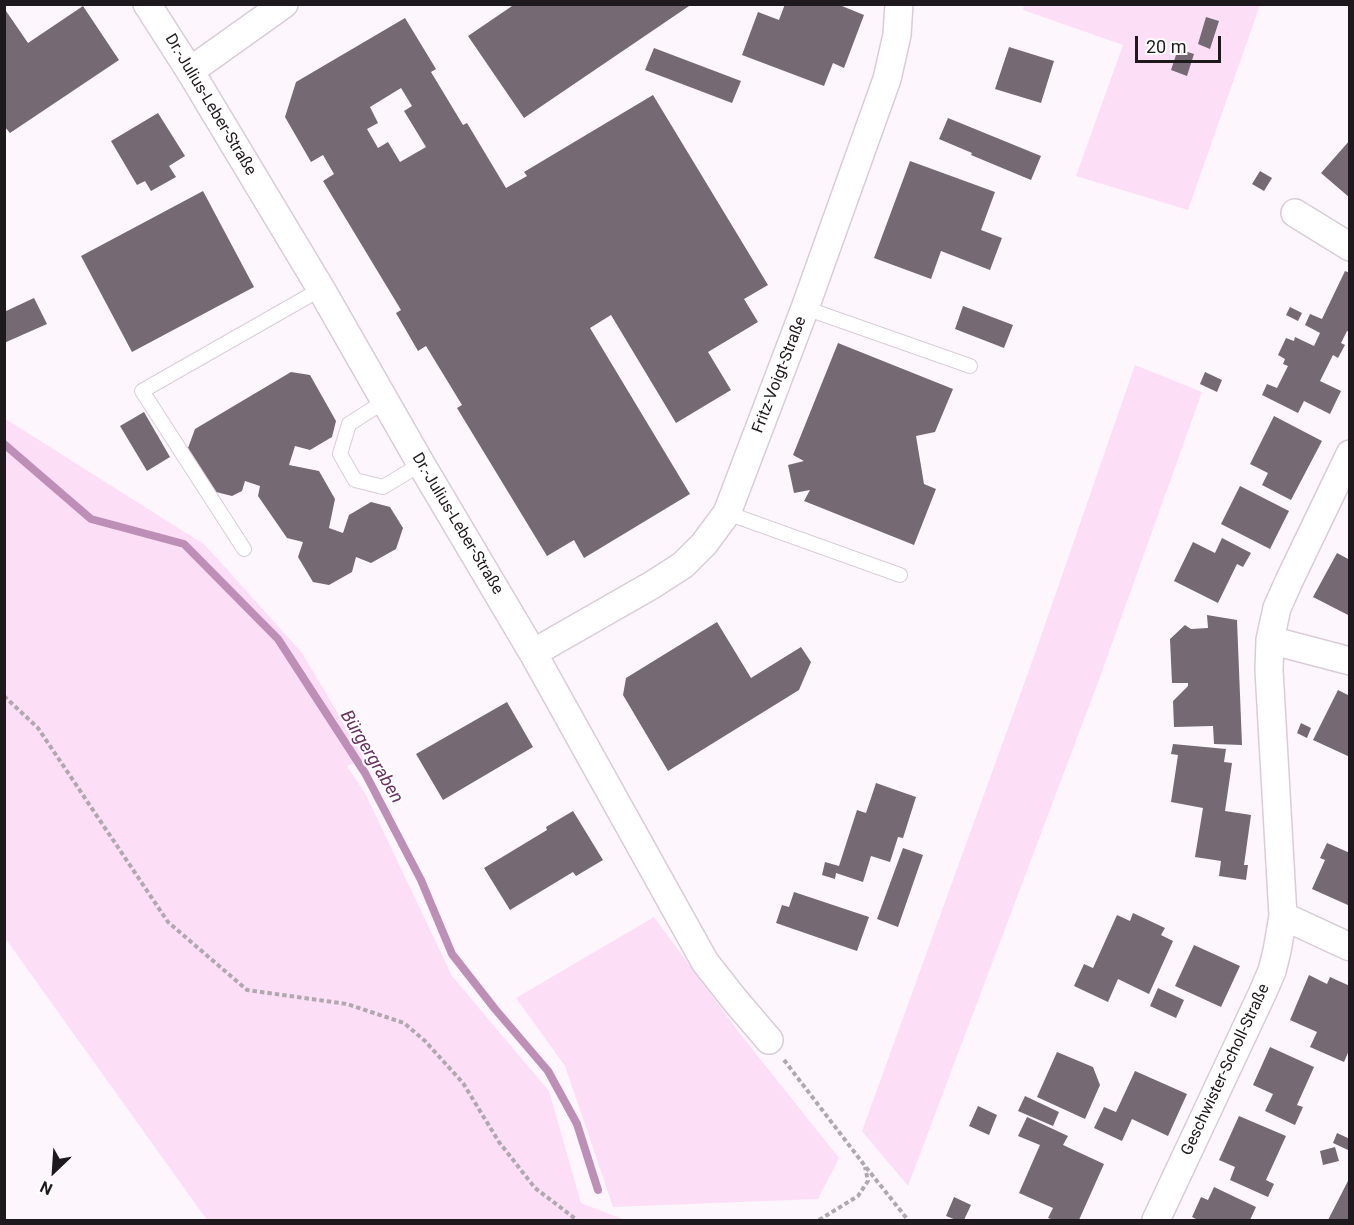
<!DOCTYPE html>
<meta charset="utf-8">
<style>
body{margin:0}
#map{position:relative;width:1354px;height:1225px;overflow:hidden;background:#fef6fd;font-family:Roboto,sans-serif}
canvas{display:block}
.frame{position:absolute;inset:0;border:6px solid #1e191d;pointer-events:none}
.north{position:absolute;left:24px;top:1141px;width:60px;height:60px;-webkit-text-stroke:4px #fff;paint-order:stroke;rotate:205deg;font-size:16px;font-weight:700;line-height:24px;text-align:center;color:#1e191d}
.north::after{content:'';display:block;margin:auto;width:21px;height:27px;background:#1e191d;clip-path:polygon(50% 0,100% 100%,50% 72%,0 100%)}
.scale{position:absolute;left:1135px;top:36px;width:86px;height:27px;box-sizing:border-box;border:3px solid #1e191d;border-top:0;padding-left:8px;font-size:18px;line-height:21px;white-space:nowrap;color:#1e191d;-webkit-text-stroke:4px #fff;paint-order:stroke}
</style>
<div id="map">
<canvas width="1354" height="1225"></canvas>
<div class="frame"></div>
<div class="north">N</div>
<div class="scale">20 m</div>
</div>
<script>
const context = document.querySelector('canvas').getContext('2d');
context.lineJoin = 'round';
function paint(path, color) {
  context.fillStyle = color;
  context.fill(path, 'evenodd');
}
function poly(rows) {
  const path = new Path2D();
  for (const r of rows) {
    path.moveTo(r[0], r[1]);
    for (let i = 2; i < r.length; i += 2) path.lineTo(r[i], r[i + 1]);
  }
  return path;
}
function stroke(path, color, width, dash) {
  context.strokeStyle = color;
  context.lineWidth = width;
  context.lineCap = dash ? 'butt' : 'round';
  context.setLineDash(dash || []);
  context.stroke(path);
}
function write(font, color, halo, rows, align = 'center') {
  context.font = font + ' Roboto,sans-serif';
  context.lineWidth = 4.5;
  context.setLineDash([]);
  context.textBaseline = 'middle';
  context.strokeStyle = halo;
  context.fillStyle = color;
  for (const [text, x, y, turn = 0] of rows) {
    context.save();
    context.translate(x, y);
    context.rotate((+turn || 0) * Math.PI / 180);
    context.textAlign = isNaN(turn) ? turn : align;
    if (halo) context.strokeText(text, 0, 0);
    context.fillText(text, 0, 0);
    context.restore();
  }
}
paint(poly([
 [1024,4,1260,5,1188,210,1076,176,1123,45,1023,10],
 [1135,365,1202,392,1100,677,908,1186,862,1131,1033,659],
 [4,418,205,545,302,653,365,759,347,766,366,795,452,976,549,1091,581,1203,625,1220,207,1220,5,938],
 [654,917,737,1030,839,1158,818,1199,613,1207,565,1066,516,998]
]), '#fddef7');
stroke(poly([
 [4,444,91,519,184,544,278,639,365,773,421,880,452,954,495,1009,548,1071,577,1124,598,1190]
]), '#be8fb6', 8);
paint(poly([
 [515,4,692,4,524,118,468,36],
 [785,4,837,4,864,15,844,68,833,63,824,86,742,55,758,12,779,20],
 [83,6,119,60,10,133,4,126,4,8,28,43],
 [1206,17,1219,21,1210,49,1198,44],
 [405,18,436,69,431,72,463,125,467,123,506,188,527,176,524,172,653,95,768,285,744,299,758,322,708,352,731,390,676,423,611,315,590,328,690,494,584,558,574,540,547,556,457,408,462,405,426,346,418,351,396,313,401,310,323,181,334,174,323,155,311,162,285,117,296,82],
 [401,88,412,106,404,111,426,147,400,162,388,142,378,148,367,129,378,123,370,107],
 [1009,47,1054,61,1041,103,995,89],
 [654,48,741,81,732,103,645,70],
 [1178,49,1194,54,1187,76,1171,70],
 [158,113,185,156,169,166,176,177,151,191,145,181,137,185,111,141],
 [948,118,1041,156,1031,180,971,155,972,153,939,139],
 [1350,140,1350,198,1321,173],
 [910,161,995,192,981,230,1002,238,990,270,941,251,931,279,874,258],
 [1260,171,1272,178,1264,191,1252,184],
 [203,191,254,287,132,352,81,256],
 [1345,271,1350,273,1350,332,1347,331,1341,343,1345,345,1338,358,1333,355,1320,381,1341,391,1330,414,1304,401,1298,413,1262,395,1267,384,1277,388,1288,366,1283,364,1285,359,1278,355,1286,338,1294,341,1295,337,1314,346,1320,333,1305,325,1310,314,1322,319],
 [34,298,47,324,4,343,4,312],
 [963,306,1013,325,1004,348,955,329],
 [1290,307,1302,313,1298,321,1286,315],
 [838,343,953,389,935,432,916,436,924,484,936,489,914,545,804,501,810,490,794,493,788,465,804,461,793,455],
 [291,372,310,375,336,421,332,437,310,450,295,446,289,465,319,471,335,499,329,528,343,533,349,515,371,502,390,507,403,528,396,549,371,563,356,557,352,572,329,585,313,582,298,557,303,542,287,538,258,496,260,486,245,481,242,491,232,496,216,492,188,448,195,429],
 [1205,372,1222,380,1217,392,1200,384],
 [144,412,170,457,147,471,120,426],
 [1274,416,1322,441,1291,500,1262,485,1268,473,1250,464],
 [1240,486,1289,511,1270,549,1221,524],
 [1222,538,1251,553,1243,567,1237,564,1218,603,1174,581,1193,542,1215,553],
 [1337,553,1350,560,1350,616,1313,597],
 [1207,615,1237,620,1242,745,1214,744,1213,726,1174,727,1173,701,1188,686,1188,683,1172,683,1170,639,1185,625,1191,629,1208,628],
 [717,622,751,678,801,647,811,662,799,690,668,771,623,695,626,678],
 [1338,690,1350,696,1350,757,1313,740],
 [507,702,533,747,443,800,416,754],
 [1301,723,1311,728,1307,738,1297,733],
 [1173,744,1226,749,1224,762,1232,763,1225,811,1251,815,1244,865,1248,865,1246,880,1219,876,1221,861,1195,857,1203,808,1171,802,1178,755,1171,754],
 [876,783,916,797,903,838,898,837,890,862,871,856,863,882,836,873,835,879,822,875,825,862,839,866,857,810,866,813],
 [573,811,603,860,576,876,573,872,510,910,484,868,547,830,546,827],
 [1327,843,1350,853,1350,906,1312,889,1325,860,1320,858],
 [903,848,923,855,898,927,877,919],
 [794,892,869,917,857,951,776,923,782,905,789,907],
 [1133,913,1165,928,1161,935,1173,941,1149,994,1118,979,1108,1002,1074,986,1084,964,1093,968,1117,915,1130,921],
 [1194,945,1240,966,1221,1007,1175,986],
 [1309,975,1327,984,1330,977,1350,986,1350,1048,1344,1062,1310,1047,1317,1032,1290,1020],
 [1158,988,1184,1000,1176,1018,1150,1006],
 [1270,1047,1314,1067,1297,1105,1303,1107,1295,1125,1265,1111,1273,1094,1253,1085],
 [1057,1052,1093,1067,1100,1085,1085,1119,1037,1097],
 [1135,1071,1187,1094,1168,1136,1132,1119,1122,1141,1094,1128,1104,1107,1116,1112],
 [1025,1096,1059,1112,1053,1126,1018,1111],
 [978,1106,997,1115,989,1135,969,1126],
 [1239,1116,1286,1136,1266,1180,1274,1184,1268,1197,1230,1180,1235,1167,1219,1160],
 [1027,1117,1068,1136,1063,1145,1104,1164,1079,1220,1054,1220,1048,1218,1053,1208,1019,1193,1040,1145,1018,1136],
 [1337,1133,1350,1139,1350,1145,1348,1150,1333,1143],
 [1335,1147,1339,1161,1323,1165,1320,1151],
 [1350,1177,1350,1220,1328,1220],
 [1214,1187,1256,1207,1250,1220,1198,1220,1192,1217,1201,1197,1208,1200],
 [954,1197,971,1205,964,1220,956,1220,946,1216]
]), '#756973');
const service = poly([
 [805,308,970,366],
 [385,401,349,424,340,454,355,480,383,487,421,464],
 [727,513,900,575],
 [244,549,142,391,321,289]
]);
const minor = poly([
 [147,4,190,71,321,289,421,464,533,653,705,962,734,999,769,1040],
 [190,71,284,4],
 [1295,213,1350,247],
 [1270,640,1350,661],
 [533,653,652,585,683,565,704,544,727,513,805,308,887,79,897,35,899,4],
 [1283,916,1350,947],
 [1156,1220,1262,994,1272,971,1277,951,1283,916,1269,670,1270,640,1277,608,1289,581,1350,454]
]);
stroke(service, '#d9ccd7', 16);
stroke(minor, '#d9ccd7', 30);
stroke(poly([
 [4,696,38,728,168,922,247,990,347,1004,404,1023,425,1041,463,1083,499,1142,535,1188,577,1220],
 [784,1060,865,1166,908,1220],
 [819,1220,858,1196,868,1181,865,1167]
]), '#afa8ae', 4, [4.5, 3]);
stroke(service, '#fff', 14);
stroke(minor, '#fff', 27);
write('16px', '#1e191d', '#fff', [
 ["Dr.-Julius-Leber-Straße",210,105,59],
 ["Fritz-Voigt-Straße",780,375,-69],
 ["Dr.-Julius-Leber-Straße",457,524,59],
 ["Geschwister-Scholl-Straße",1226,1070,-65]
]);
write('italic 18px', '#6a3063', '#fff', [
 ["Bürgergraben",371,757,59]
]);
</script>
